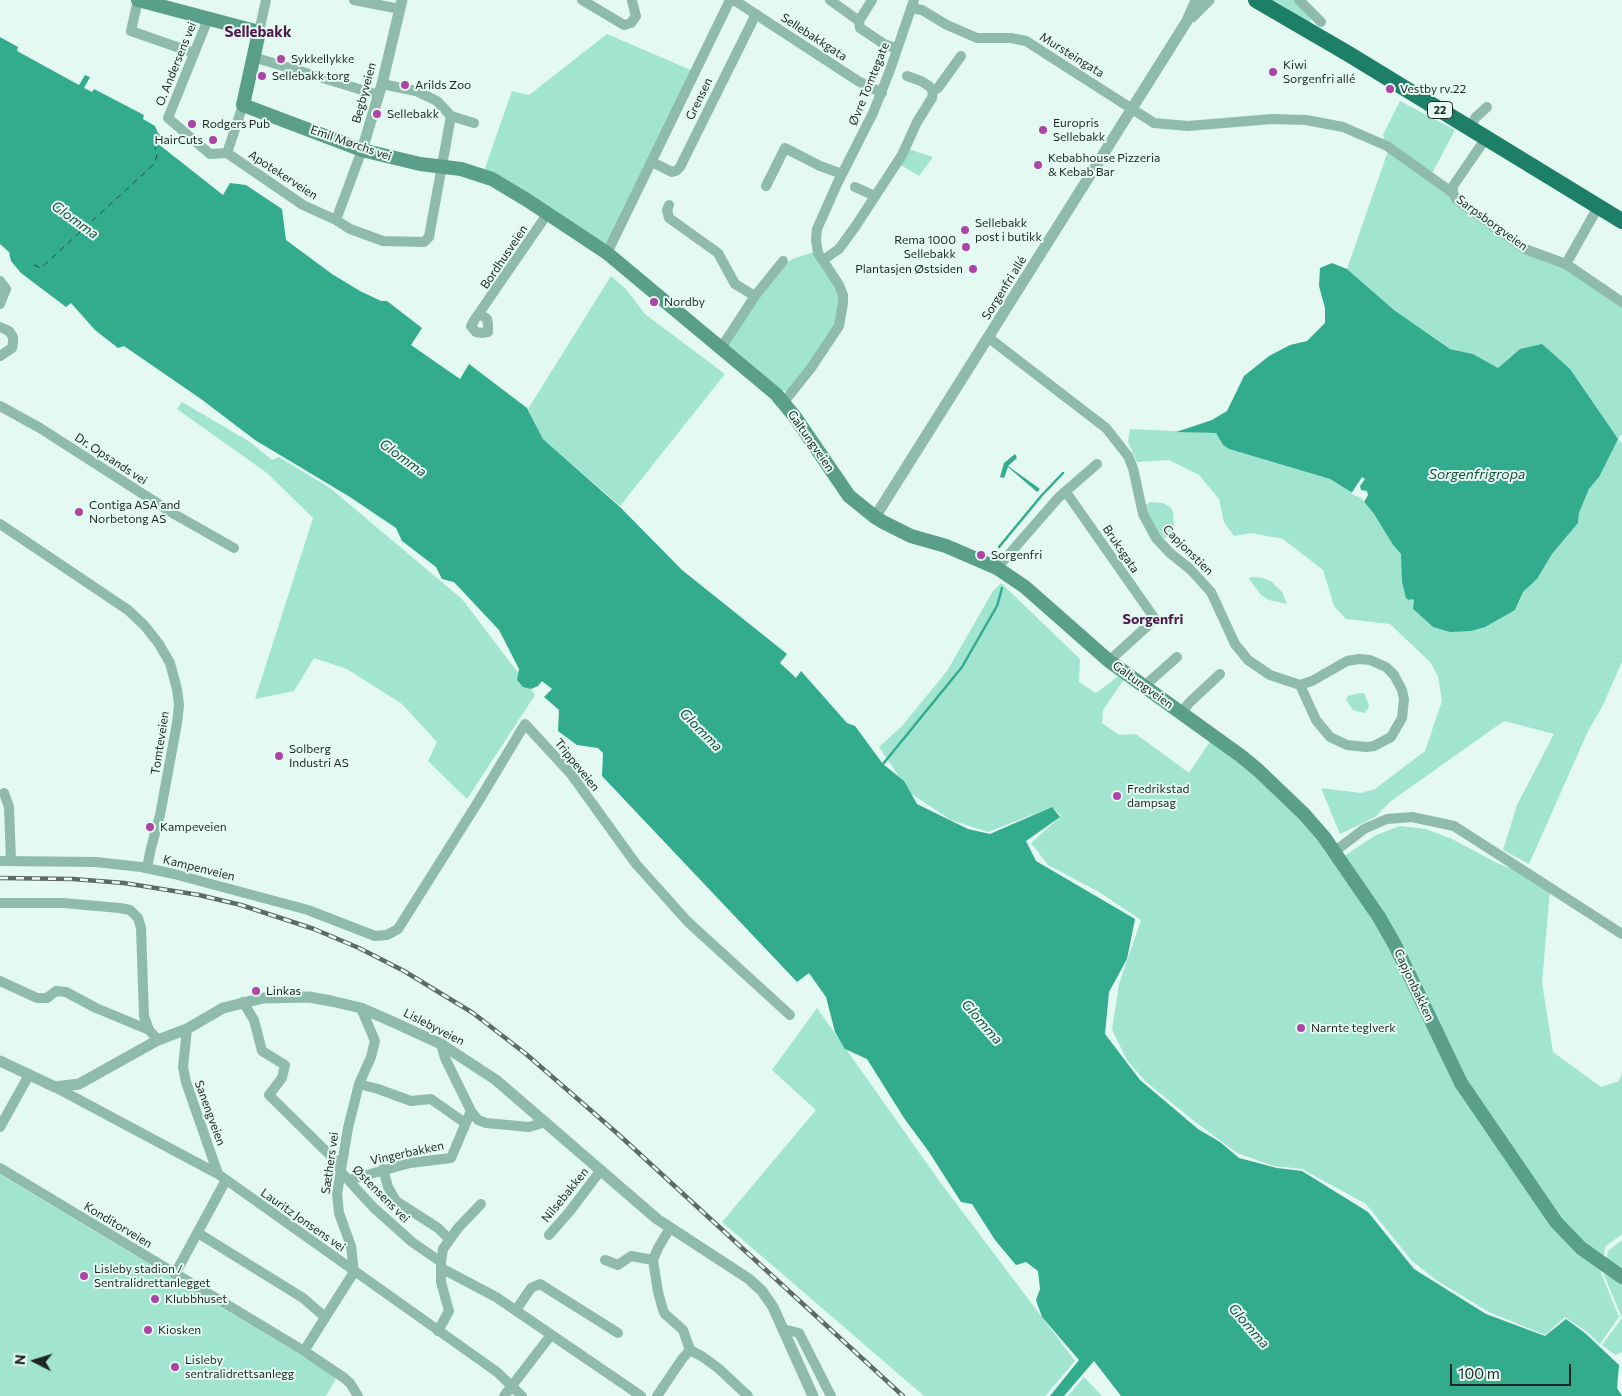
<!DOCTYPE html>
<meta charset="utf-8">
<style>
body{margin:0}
#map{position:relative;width:1622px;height:1396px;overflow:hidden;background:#e3f9f1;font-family:Commissioner,sans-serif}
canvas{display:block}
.north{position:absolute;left:10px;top:1336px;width:50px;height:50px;-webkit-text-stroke:4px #e3f9f1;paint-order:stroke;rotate:275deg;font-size:14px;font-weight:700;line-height:20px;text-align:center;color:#1f2724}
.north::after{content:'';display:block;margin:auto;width:18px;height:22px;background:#1f2724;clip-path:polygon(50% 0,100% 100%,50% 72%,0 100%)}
.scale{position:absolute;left:1450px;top:1364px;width:121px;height:22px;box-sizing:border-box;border:2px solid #1f2724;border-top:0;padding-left:6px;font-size:15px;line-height:18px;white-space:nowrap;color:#1f2724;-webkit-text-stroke:4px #e3f9f1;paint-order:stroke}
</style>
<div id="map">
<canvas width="1622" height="1396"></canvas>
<div class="north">N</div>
<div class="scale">100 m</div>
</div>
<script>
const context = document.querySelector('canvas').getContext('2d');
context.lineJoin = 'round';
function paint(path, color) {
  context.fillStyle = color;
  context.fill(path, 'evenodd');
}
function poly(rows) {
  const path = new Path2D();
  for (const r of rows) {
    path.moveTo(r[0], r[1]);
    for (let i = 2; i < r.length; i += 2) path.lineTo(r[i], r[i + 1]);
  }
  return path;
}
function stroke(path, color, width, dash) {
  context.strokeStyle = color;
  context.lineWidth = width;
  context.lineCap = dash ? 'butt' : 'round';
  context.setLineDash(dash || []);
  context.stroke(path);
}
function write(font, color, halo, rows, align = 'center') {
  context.font = font + ' Commissioner,sans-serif';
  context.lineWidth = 4;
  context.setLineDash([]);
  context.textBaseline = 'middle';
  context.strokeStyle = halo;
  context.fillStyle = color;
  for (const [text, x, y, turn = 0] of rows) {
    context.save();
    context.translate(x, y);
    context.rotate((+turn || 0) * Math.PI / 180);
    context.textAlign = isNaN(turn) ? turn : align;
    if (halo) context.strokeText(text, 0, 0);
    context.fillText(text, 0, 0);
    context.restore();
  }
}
paint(poly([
 [1270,0,1294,0,1311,18,1311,21,1308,22],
 [607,34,693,71,607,248,484,171,512,91,529,95],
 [1400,101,1455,130,1430,177,1528,251,1565,264,1622,305,1622,434,1618,439,1622,443,1622,662,1603,705,1588,731,1529,864,1503,850,1517,805,1554,734,1504,721,1391,801,1375,817,1340,834,1321,788,1361,793,1375,789,1425,751,1442,701,1438,676,1430,662,1390,624,1346,619,1334,606,1323,570,1283,539,1251,533,1234,536,1224,522,1219,499,1199,475,1169,460,1137,462,1128,442,1130,429,1216,433,1223,445,1229,449,1330,479,1352,492,1361,498,1374,514,1393,545,1401,554,1412,598,1414,600,1413,609,1433,627,1515,610,1523,592,1537,579,1552,554,1578,523,1579,513,1589,489,1599,477,1520,349,1498,368,1473,354,1450,349,1394,310,1347,269,1388,151,1383,135],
 [908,149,933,157,919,176,899,164],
 [814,252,839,291,840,308,835,325,806,370,788,391,778,391,728,349,727,343,759,295,781,268,792,259],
 [611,276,626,289,645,314,725,374,620,506,543,439,528,409],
 [182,402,250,442,272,460,279,457,330,488,462,599,535,695,467,799,428,761,437,742,402,704,347,669,314,658,294,691,255,699,313,518,267,473,177,409],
 [1150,502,1163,503,1171,508,1173,512,1174,526,1170,535,1165,538,1160,536,1151,523,1145,506],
 [1253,577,1263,578,1272,582,1282,592,1287,604,1269,600,1261,595,1250,580,1249,578],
 [1001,583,1080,659,1079,682,1096,693,1120,675,1125,678,1103,710,1102,723,1119,735,1136,734,1189,773,1211,740,1296,810,1338,860,1376,835,1400,826,1426,829,1452,839,1497,863,1527,875,1550,889,1542,983,1553,1052,1601,1087,1619,1081,1622,1072,1622,1234,1605,1247,1601,1273,1619,1317,1600,1344,1587,1332,1565,1317,1545,1335,1489,1312,1436,1280,1412,1261,1366,1204,1302,1169,1274,1166,1237,1153,1194,1121,1145,1081,1127,1060,1112,1030,1119,984,1141,920,1099,892,1048,865,1031,843,1061,816,1052,807,988,832,951,820,910,793,879,747,902,726,947,671,993,591],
 [1359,693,1364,693,1369,705,1368,709,1364,713,1353,710,1346,700,1348,696],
 [817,1008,940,1182,1075,1361,1045,1396,924,1396,722,1222,816,1110,772,1070],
 [0,1174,337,1377,326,1396,0,1396],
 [1622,1240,1622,1352,1615,1355,1602,1345,1622,1318,1604,1275,1608,1251],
 [1084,1377,1102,1396,1068,1396]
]), '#a1e5d0');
paint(poly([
 [0,37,18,47,17,51,79,85,85,75,90,77,84,88,92,92,94,89,144,115,143,119,155,126,158,133,161,135,157,143,223,195,230,183,246,185,282,209,286,240,332,274,360,291,381,301,387,301,422,328,411,345,460,379,469,364,527,408,543,439,621,508,682,570,787,654,780,663,796,678,801,671,847,723,855,726,883,764,904,781,917,804,968,829,990,834,1052,807,1060,817,1026,841,1036,861,1135,919,1127,959,1109,992,1105,1034,1140,1080,1198,1129,1220,1142,1239,1158,1277,1168,1302,1171,1368,1212,1414,1269,1486,1314,1545,1336,1566,1319,1585,1333,1619,1365,1617,1388,1622,1396,1121,1396,1094,1361,1064,1396,1050,1396,1079,1360,1042,1317,1036,1300,1040,1289,1038,1271,1026,1262,1016,1265,995,1240,972,1204,961,1202,929,1152,904,1118,867,1059,845,1049,835,1032,826,997,809,973,797,982,602,776,603,753,598,748,577,745,558,731,559,710,544,697,552,689,542,681,538,686,531,689,523,687,517,680,519,669,499,630,454,582,442,579,436,567,402,541,396,528,350,497,255,440,201,399,124,346,118,348,95,330,71,303,66,307,21,273,11,261,9,252,0,244],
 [1332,263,1347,269,1394,310,1450,349,1473,354,1498,368,1520,349,1542,344,1570,369,1618,439,1599,477,1589,489,1579,513,1578,523,1552,554,1537,579,1523,592,1515,610,1485,627,1471,631,1450,632,1433,627,1413,609,1414,600,1412,599,1409,600,1406,598,1402,582,1401,554,1393,545,1374,514,1361,498,1330,479,1229,449,1223,445,1216,433,1176,432,1212,420,1227,411,1244,376,1269,356,1290,345,1307,341,1325,323,1325,308,1319,286,1320,268],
 [1015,454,1017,458,1008,466,1040,489,1037,492,1008,467,1004,478,1000,477,1004,463]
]), '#33ac8e');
paint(poly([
 [1362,477,1365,479,1360,486,1361,490,1367,491,1368,495,1364,502,1361,498,1351,494]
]), '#e3f9f1');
stroke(poly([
 [999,547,1042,495,1063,473],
 [883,764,962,667,997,606,1002,588]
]), '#33ac8e', 2.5);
stroke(poly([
 [34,265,41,268,153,165,157,156,155,147]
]), '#1d4e40', 1, [6, 5]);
stroke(poly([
 [138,0,131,31,194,53],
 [354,0,400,9],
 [582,0,624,25,631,23,636,16,632,1],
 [734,0,858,81,882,93],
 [830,0,859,21,860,28,884,44,897,49],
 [1299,0,1321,22],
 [911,8,922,10,947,25,977,38,1011,38,1026,41,1154,123,1188,126,1272,119,1306,120,1343,127,1387,146,1453,193],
 [208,19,168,118,210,154,227,153,303,205,336,220,350,229,383,241,424,242,429,237,451,116],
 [859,21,872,0],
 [259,32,266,0],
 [253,57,379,95],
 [382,84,416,91,437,101,451,116,474,123],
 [933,91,938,88,961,56],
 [1469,128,1476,117,1487,107],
 [1486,138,1453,186,1453,193,1456,199,1525,249,1566,264,1622,302],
 [227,153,243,105],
 [652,162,672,172,676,171,680,167,756,14],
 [766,186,785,148,820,166,842,174],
 [855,187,875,196],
 [669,205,667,210,669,218,718,253,735,284,755,296],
 [336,220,362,150],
 [607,253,730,0],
 [823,260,839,249,855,227,902,155,917,122,932,98,933,91,929,86,921,81,907,76],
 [1566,264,1598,207],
 [0,281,6,289,0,304],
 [480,314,487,319,488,324,488,332,482,333,476,332,471,326,475,319,548,213],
 [0,327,9,331,13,337,13,342,12,348,0,356],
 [989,338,1106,428,1128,456,1133,468,1143,514,1156,538,1170,553,1190,569,1211,592,1235,644,1248,660,1270,675,1300,685,1316,720,1330,737,1347,745,1366,747,1374,746,1391,737,1402,718,1404,699,1402,690,1394,675,1386,667,1370,660,1359,659,1347,661,1312,681,1300,685],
 [721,348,755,296,783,261],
 [784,402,811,368,839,326,843,303,843,295,839,285,818,253,816,240,817,229,837,184,873,113,890,70,914,0],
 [0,406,40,428,174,514,234,548],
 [1066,492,1155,619,1109,661],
 [0,524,128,610,144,625,159,644,170,663,177,689,179,705,177,723,160,815,151,848,147,868],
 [997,568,1059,497,1097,464],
 [1145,687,1150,681,1177,657],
 [1181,713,1190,702,1220,674],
 [4,793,9,807,11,861],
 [1334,852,1364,829,1387,819,1412,817,1454,826,1622,934],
 [0,861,96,862,141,867,174,874,308,910,375,936,387,935,398,929,478,802,525,724,571,774,636,864,688,922,790,1015],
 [0,903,63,903,120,908,130,910,138,918,141,928,144,1016,149,1030,158,1040],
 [0,981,37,998,47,998,56,991,66,992,96,1008,149,1030],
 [243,1002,254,1020,262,1051,285,1065,282,1078,269,1095,337,1162,341,1172,373,1207,412,1242,441,1262],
 [187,1029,183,1067,186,1082,218,1174],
 [359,1084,378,1089,411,1101,431,1099,465,1123],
 [55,1087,218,1174,497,1372,522,1396],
 [471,1111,478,1120,486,1123,529,1127,545,1122],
 [0,1127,29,1075],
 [0,1168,304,1351,343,1377,350,1383,358,1396],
 [383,1169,388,1187,396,1201,438,1228,449,1239],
 [349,1180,410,1163,451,1158,471,1111,445,1058,441,1044],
 [670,1228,658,1248,653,1260,658,1292,663,1310,665,1314,683,1330,690,1350,703,1357,718,1368,748,1396],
 [198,1233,303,1298,325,1317],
 [549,1235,570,1211,601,1170],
 [605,1260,618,1265,631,1256,653,1260],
 [441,1268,496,1297,641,1396],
 [175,1274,226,1180],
 [516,1310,531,1288,540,1284,618,1333],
 [783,1329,799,1333,831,1396],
 [438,1331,449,1311,441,1282,441,1262,443,1249,458,1228,481,1204],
 [304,1351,354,1272,351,1246,339,1213,337,1194,348,1128,359,1084,371,1057,375,1041,361,1008],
 [504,1396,551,1335],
 [657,1396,682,1359,690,1350]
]), '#8fbbac', 10);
stroke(poly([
 [1192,17,1209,0],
 [362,150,382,84,402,0],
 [875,517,1187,21,1196,0],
 [0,1061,55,1087,79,1084,158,1040,187,1029,223,1008,263,998,309,997,331,1001,361,1008,393,1022,441,1044,496,1080,657,1219,749,1279,762,1291,773,1307,813,1396]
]), '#8fbbac', 11);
stroke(poly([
 [138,0,259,32,243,105,362,150,420,164,461,169,492,179,527,200,607,253,776,394,795,417,849,496,875,517,883,522,911,536,946,546,997,568,1025,587,1109,661,1241,756,1258,770,1304,814,1324,837,1379,917,1395,945,1461,1083,1556,1222,1581,1248,1622,1277]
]), '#599f8a', 14);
stroke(poly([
 [1256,0,1347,53,1622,221]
]), '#1e7f68', 16);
const rail = poly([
 [0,878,73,879,124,883,199,895,241,905,314,929,359,948,404,971,473,1013,526,1054,618,1134,903,1396]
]);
stroke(rail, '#5e6a65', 4.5);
stroke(rail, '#e3f9f1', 2.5, [8]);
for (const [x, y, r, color] of [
 [281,59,5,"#ad44a7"],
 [1273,72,5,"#ad44a7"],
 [262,76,5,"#ad44a7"],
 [405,85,5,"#ad44a7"],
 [1390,89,5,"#ad44a7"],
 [377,114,5,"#ad44a7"],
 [192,124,5,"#ad44a7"],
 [1043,130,5,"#ad44a7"],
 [213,140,5,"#ad44a7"],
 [1038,165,5,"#ad44a7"],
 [965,230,5,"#ad44a7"],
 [966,247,5,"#ad44a7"],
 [973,269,5,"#ad44a7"],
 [654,302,5,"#ad44a7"],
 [79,512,5,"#ad44a7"],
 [981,555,5,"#ad44a7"],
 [279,756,5,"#ad44a7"],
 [1117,796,5,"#ad44a7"],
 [150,827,5,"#ad44a7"],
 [256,991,5,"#ad44a7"],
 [1301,1028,5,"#ad44a7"],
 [84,1276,5,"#ad44a7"],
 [155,1299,5,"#ad44a7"],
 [148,1330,5,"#ad44a7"],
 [175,1367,5,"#ad44a7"]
]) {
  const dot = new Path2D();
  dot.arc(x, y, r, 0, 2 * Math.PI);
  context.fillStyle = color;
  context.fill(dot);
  stroke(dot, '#e3f9f1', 2);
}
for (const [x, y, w] of [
 [1440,110,25]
]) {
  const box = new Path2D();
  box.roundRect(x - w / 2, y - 8.5, w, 17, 4);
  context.fillStyle = '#e3f9f1';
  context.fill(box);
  stroke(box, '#1f2724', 1);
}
write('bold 11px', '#1f2724', null, [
 ["22",1440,110]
]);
write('12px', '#1f2724', '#e3f9f1', [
 ["Sellebakkgata",814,37,33],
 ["Mursteingata",1072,55,32],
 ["O. Andersens vei",176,64,-68],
 ["Øvre Tomtegate",869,84,-68],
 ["Begbyveien",364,93,-75],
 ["Grensen",699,99,-64],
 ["Emil Mørchs vei",351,143,19],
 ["Apotekerveien",283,175,33],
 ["Sarpsborgveien",1492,223,36],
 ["Bordhusveien",504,257,-56],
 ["Sorgenfri allé",1004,288,-58],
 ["Galtungveien",811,441,55],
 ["Dr. Opsands vei",111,459,33],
 ["Bruksgata",1121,549,56],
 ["Capjonstien",1188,550,45],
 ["Galtungveien",1143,685,36],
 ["Tomteveien",160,743,-81],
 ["Trippeveien",577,765,51],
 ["Kampenveien",199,868,14],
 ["Capjonbakken",1414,985,65],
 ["Lislebyveien",434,1027,27],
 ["Sanengveien",210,1113,70],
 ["Vingerbakken",407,1153,-12],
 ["Sæthers vei",330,1163,-82],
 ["Østensens vei",381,1194,45],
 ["Nilsebakken",565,1195,-51],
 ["Lauritz Jonsens vei",303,1220,35],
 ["Konditorveien",118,1225,31]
]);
write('12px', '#1f2724', '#e3f9f1', [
 ["Sykkellykke",291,59],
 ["Kiwi",1283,65],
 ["Sorgenfri allé",1283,79],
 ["Sellebakk torg",272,76],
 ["Arilds Zoo",415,85],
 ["Vestby rv.22",1400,89],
 ["Sellebakk",387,114],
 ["Europris",1053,123],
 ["Sellebakk",1053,137],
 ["Rodgers Pub",202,124],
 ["HairCuts",203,140,"right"],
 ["Kebabhouse Pizzeria",1048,158],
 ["& Kebab Bar",1048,172],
 ["Sellebakk",975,223],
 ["post i butikk",975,237],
 ["Rema 1000",956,240,"right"],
 ["Sellebakk",956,254,"right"],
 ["Plantasjen Østsiden",963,269,"right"],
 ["Nordby",664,302],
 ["Contiga ASA and",89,505],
 ["Norbetong AS",89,519],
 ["Sorgenfri",991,555],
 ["Solberg",289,749],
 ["Industri AS",289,763],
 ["Fredrikstad",1127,789],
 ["dampsag",1127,803],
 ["Kampeveien",160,827],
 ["Linkas",266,991],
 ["Narnte teglverk",1311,1028],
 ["Lisleby stadion /",94,1269],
 ["Sentralidrettanlegget",94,1283],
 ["Klubbhuset",165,1299],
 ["Kiosken",158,1330],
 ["Lisleby",185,1360],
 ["sentralidrettsanlegg",185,1374]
], 'left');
write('italic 14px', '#1d4e40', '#e3f9f1', [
 ["Glomma",75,220,36],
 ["Glomma",403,458,36],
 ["Sorgenfrigropa",1477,474],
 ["Glomma",701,730,45],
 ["Glomma",982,1022,49],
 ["Glomma",1249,1326,49]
]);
write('bold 14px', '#4d1b4b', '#e3f9f1', [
 ["Sorgenfri",1153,619]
]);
write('bold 15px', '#4d1b4b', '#e3f9f1', [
 ["Sellebakk",258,32]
]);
</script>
